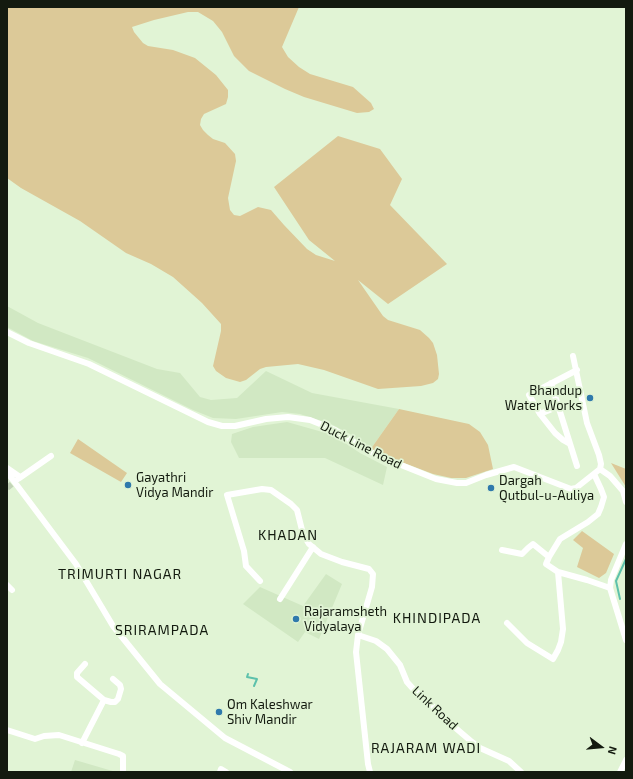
<!DOCTYPE html>
<style>
body{margin:0}
#map{position:relative;width:633px;height:779px;overflow:hidden;background:#e1f4d5;font-family:"Exo 2",sans-serif}
canvas{display:block}
.frame{position:absolute;inset:0;border:8px solid #131a0f;pointer-events:none}
.north{position:absolute;left:581px;top:727px;width:40px;height:40px;-webkit-text-stroke:3px #e1f4d5;paint-order:stroke;rotate:106deg;font-size:11px;font-weight:700;line-height:16px;text-align:center;color:#131a0f}
.north::after{content:'';display:block;margin:auto;width:14px;height:18px;background:#131a0f;clip-path:polygon(50% 0,100% 100%,50% 72%,0 100%)}
</style>
<div id="map">
<canvas width="633" height="779"></canvas>
<div class="frame"></div>
<div class="north">N</div>
</div>
<script>
const context = document.querySelector('canvas').getContext('2d');
context.lineJoin = 'round';
function paint(path, color) {
  context.fillStyle = color;
  context.fill(path, 'evenodd');
}
function poly(rows) {
  const path = new Path2D();
  for (const r of rows) {
    path.moveTo(r[0], r[1]);
    for (let i = 2; i < r.length; i += 2) path.lineTo(r[i], r[i + 1]);
  }
  return path;
}
function stroke(path, color, width, dash) {
  context.strokeStyle = color;
  context.lineWidth = width;
  context.lineCap = dash ? 'butt' : 'round';
  context.setLineDash(dash || []);
  context.stroke(path);
}
function write(font, color, halo, rows, align = 'center') {
  context.font = font + ' "Exo 2",sans-serif';
  context.lineWidth = 3.5;
  context.setLineDash([]);
  context.textBaseline = 'middle';
  context.strokeStyle = halo;
  context.fillStyle = color;
  for (const [text, x, y, turn = 0] of rows) {
    context.save();
    context.translate(x, y);
    context.rotate((+turn || 0) * Math.PI / 180);
    context.textAlign = isNaN(turn) ? turn : align;
    if (halo) context.strokeText(text, 0, 0);
    context.fillText(text, 0, 0);
    context.restore();
  }
}
paint(poly([
 [7,306,38,323,157,369,180,373,200,397,211,400,237,398,266,371,312,393,399,409,370,450,350,434,331,424,300,414,282,412,236,419,213,418,193,410,88,358,33,341,7,327],
 [287,422,333,435,360,453,387,467,383,485,325,458,239,458,231,442,232,434,253,427],
 [326,574,342,584,319,639,305,632,298,642,243,604,260,587,303,606],
 [75,760,116,772,71,772]
]), '#d1e8c3');
paint(poly([
 [7,7,299,7,282,47,288,57,299,67,310,74,353,87,371,103,374,109,369,112,357,113,304,97,285,89,249,71,234,56,222,32,213,21,198,12,188,12,154,20,132,27,134,32,143,43,148,46,173,50,195,58,216,75,228,90,228,97,226,104,204,114,201,119,200,125,203,130,208,135,213,139,225,143,235,154,236,161,228,198,230,210,234,215,240,216,258,207,271,210,284,225,307,249,316,255,335,261,309,240,274,187,338,136,380,149,402,179,390,205,447,264,388,304,358,280,383,316,388,320,420,330,429,338,433,343,437,355,439,374,438,379,433,383,421,386,378,389,324,370,298,364,266,367,260,369,246,380,240,382,226,378,216,371,213,366,221,331,221,324,202,303,173,277,151,264,126,253,80,221,21,188,7,178],
 [399,409,469,424,480,432,488,445,493,469,466,478,451,478,433,474,370,450],
 [78,439,127,473,121,482,70,453],
 [611,463,626,469,626,487],
 [582,531,614,554,606,573,599,578,577,567,583,548,573,540]
]), '#dcc998');
stroke(poly([
 [620,599,616,581,626,559],
 [248,674,247,677,257,679,254,686]
]), '#5dc1ab', 2);
stroke(poly([
 [7,488,18,479]
]), '#c2d3b7', 6, [6, 3]);
stroke(poly([
 [7,332,29,343,89,364,208,422,222,426,235,426,266,419,288,417,310,420,335,430,365,449,381,457,436,479,457,483,466,483,486,475,514,467,571,489,576,488,600,469],
 [573,356,587,423,599,455,601,464,600,469],
 [551,383,577,466],
 [540,414,559,406],
 [570,444,563,440,555,433,540,414,529,395,577,370],
 [7,468,20,477],
 [600,469,610,476,623,491,626,502],
 [7,472,76,564,113,626,160,684,225,738,290,772],
 [594,474,601,489,604,497,601,507,598,514,588,522,560,539,549,557,546,564,558,572,587,580,610,588],
 [18,479,51,456],
 [626,544,611,580,610,588,626,640],
 [502,550,522,554,528,548,533,544,549,557],
 [260,581,246,566,244,551,227,495,262,489,271,490,291,504,297,510,303,534,309,544,321,554,342,562,369,569,373,574,372,587,358,635,356,652,368,764,370,772],
 [7,585,12,590],
 [280,599,313,547],
 [507,623,527,643,553,659,558,650,561,642,563,629,558,572],
 [358,635,376,641,387,649,400,665,407,682,415,691,426,699,445,719,472,742,480,748,509,761,521,772],
 [104,700,111,702,115,702,118,699,121,689,120,685,113,679],
 [7,730,35,739,44,736,59,735,119,754,123,756,123,772],
 [82,743,104,700,77,677,77,673,85,664],
 [220,772,221,769,226,772],
 [620,772,626,760]
]), '#fff', 6);
for (const [x, y, r, color] of [
 [590,398,4,"#2f79ac"],
 [128,485,4,"#2f79ac"],
 [491,488,4,"#2f79ac"],
 [296,619,4,"#2f79ac"],
 [219,712,4,"#2f79ac"]
]) {
  const dot = new Path2D();
  dot.arc(x, y, r, 0, 2 * Math.PI);
  context.fillStyle = color;
  context.fill(dot);
  stroke(dot, '#e1f4d5', 1.5);
}
write('13px', '#131a0f', '#e1f4d5', [
 ["Bhandup",582,391,"right"],
 ["Water Works",582,406,"right"],
 ["Gayathri",136,478],
 ["Vidya Mandir",136,493],
 ["Dargah",499,481],
 ["Qutbul-u-Auliya",499,496],
 ["Rajaramsheth",304,612],
 ["Vidyalaya",304,627],
 ["Om Kaleshwar",227,705],
 ["Shiv Mandir",227,720]
], 'left');
write('13px', '#131a0f', '#e1f4d5', [
 ["Duck Line Road",361,445,27],
 ["Link Road",435,708,43]
]);
context.letterSpacing = '1px';
write('14px', '#131a0f', '#e1f4d5', [
 ["KHADAN",288,535],
 ["TRIMURTI NAGAR",120,574],
 ["KHINDIPADA",437,618],
 ["SRIRAMPADA",162,630],
 ["RAJARAM WADI",426,748]
]);
context.letterSpacing = '0px';
</script>
